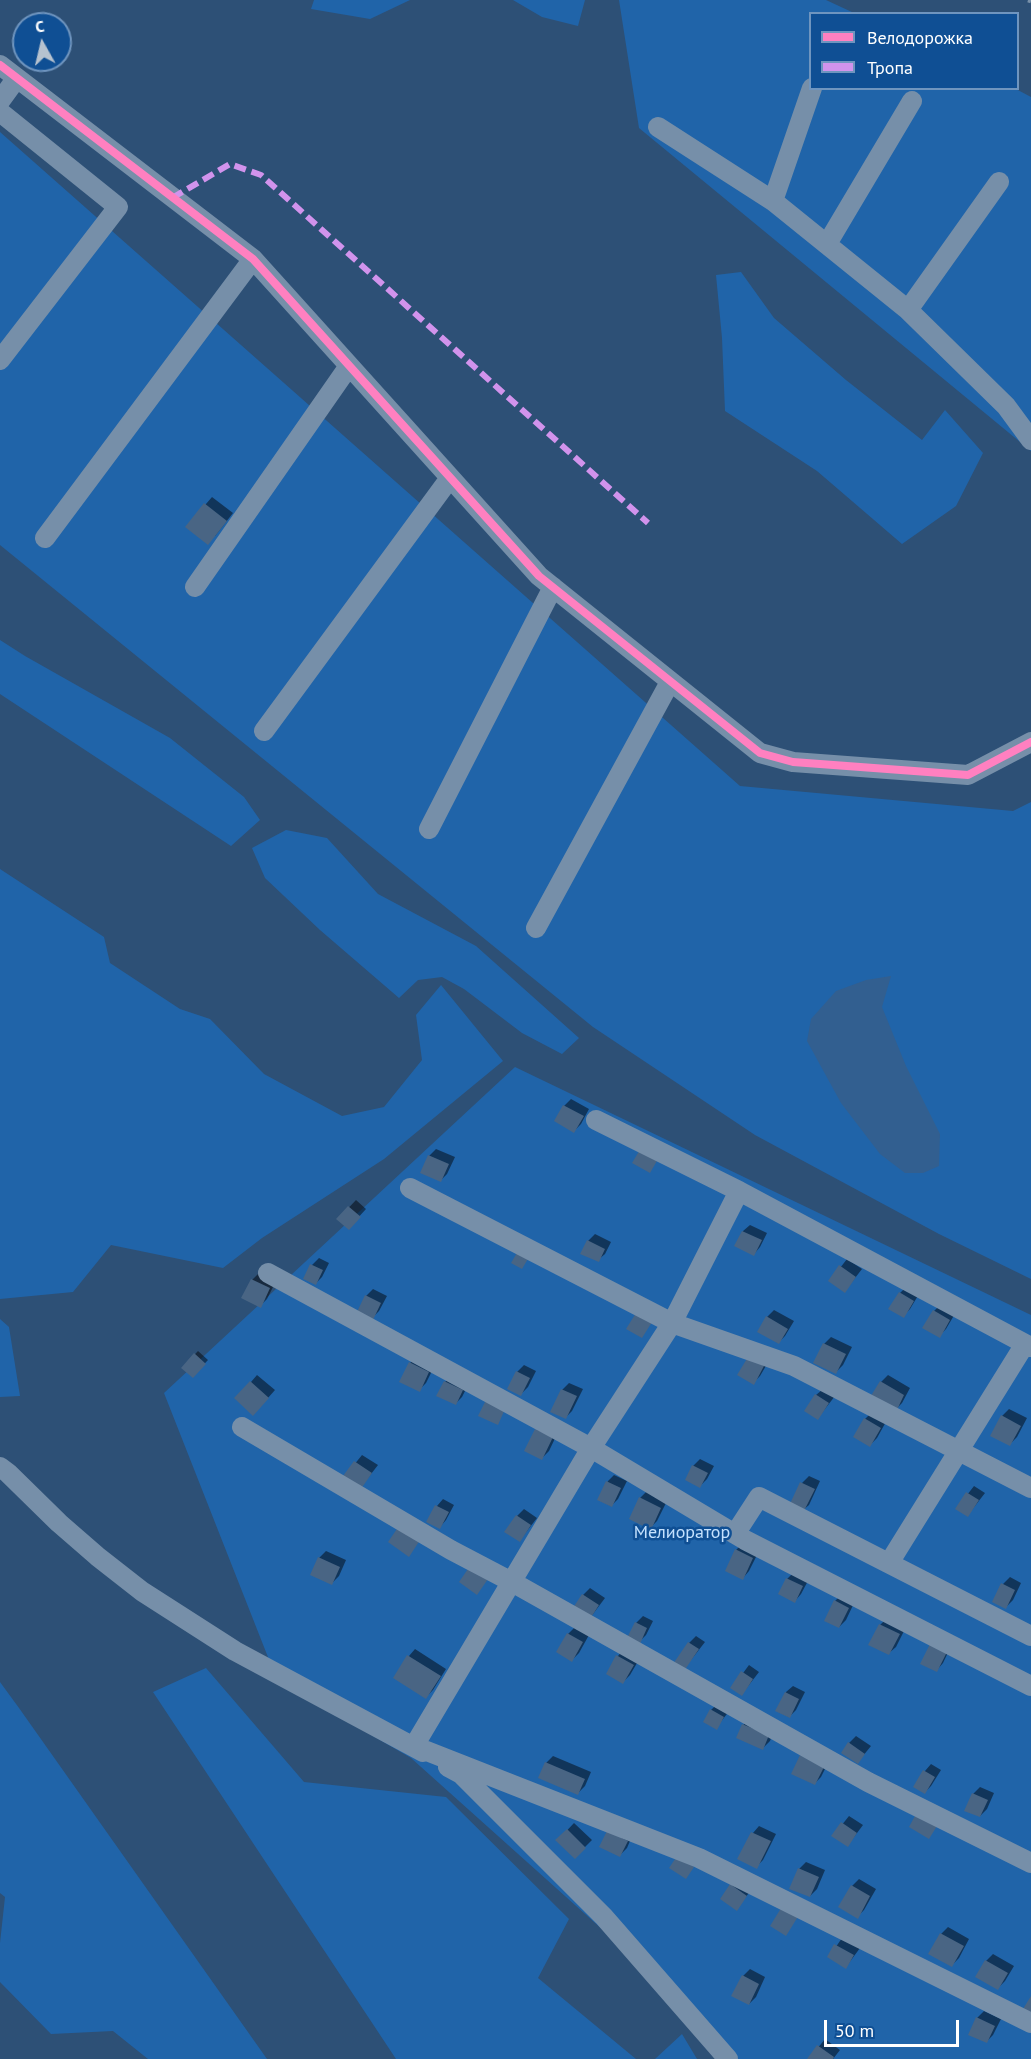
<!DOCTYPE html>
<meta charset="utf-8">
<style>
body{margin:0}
#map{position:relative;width:1031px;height:2059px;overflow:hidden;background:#2d5076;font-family:"PT Sans",sans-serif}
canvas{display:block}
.legend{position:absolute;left:809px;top:12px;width:210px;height:78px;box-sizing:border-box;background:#0f4f94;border:2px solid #6f95bf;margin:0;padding:8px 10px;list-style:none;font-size:18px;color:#fff}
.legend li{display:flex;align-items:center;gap:12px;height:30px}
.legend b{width:30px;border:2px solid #6f95bf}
.north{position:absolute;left:12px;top:12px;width:60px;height:60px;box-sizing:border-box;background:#0f4f94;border:2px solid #6f95bf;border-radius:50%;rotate:352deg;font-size:16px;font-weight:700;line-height:24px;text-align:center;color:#fff}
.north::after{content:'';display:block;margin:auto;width:21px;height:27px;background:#b6c2cf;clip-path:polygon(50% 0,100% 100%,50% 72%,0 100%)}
.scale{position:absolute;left:824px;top:2020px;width:135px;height:27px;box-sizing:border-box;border:3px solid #fff;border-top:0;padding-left:8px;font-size:18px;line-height:21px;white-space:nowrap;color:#fff;-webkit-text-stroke:4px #0f4f94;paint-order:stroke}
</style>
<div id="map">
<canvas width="1031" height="2059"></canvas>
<ul class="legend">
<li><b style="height:8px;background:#ff80c0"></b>Велодорожка</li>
<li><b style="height:8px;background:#d193ec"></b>Тропа</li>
</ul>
<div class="north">С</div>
<div class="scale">50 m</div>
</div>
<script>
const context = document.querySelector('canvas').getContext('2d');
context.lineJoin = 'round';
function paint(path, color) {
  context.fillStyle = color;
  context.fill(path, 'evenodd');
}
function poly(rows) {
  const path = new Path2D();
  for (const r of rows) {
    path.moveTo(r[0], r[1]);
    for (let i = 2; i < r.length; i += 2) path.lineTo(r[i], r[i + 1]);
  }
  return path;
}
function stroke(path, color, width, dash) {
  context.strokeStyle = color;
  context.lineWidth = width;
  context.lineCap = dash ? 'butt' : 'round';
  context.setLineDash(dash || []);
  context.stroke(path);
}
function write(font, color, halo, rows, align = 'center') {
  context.font = font + ' "PT Sans",sans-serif';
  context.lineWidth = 5;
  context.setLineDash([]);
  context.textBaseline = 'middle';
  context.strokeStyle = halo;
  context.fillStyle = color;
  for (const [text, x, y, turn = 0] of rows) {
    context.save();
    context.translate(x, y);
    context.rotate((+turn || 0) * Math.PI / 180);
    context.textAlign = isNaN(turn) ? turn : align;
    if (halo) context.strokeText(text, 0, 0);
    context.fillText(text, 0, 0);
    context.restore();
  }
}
paint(poly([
 [314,0,410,0,370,19,311,9],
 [513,0,585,0,578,26,542,17],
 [619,0,826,0,854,13,810,14,810,88,1014,88,1031,97,1031,451,639,128],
 [0,132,740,786,1013,811,1031,802,1031,1279,939,1234,755,1135,593,1027,0,545],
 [741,272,774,318,846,380,922,440,945,410,983,453,956,506,902,544,817,471,725,411,722,338,716,275],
 [0,640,25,656,170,738,244,797,260,820,231,846,0,694],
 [286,830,327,838,378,894,476,946,579,1038,562,1054,522,1033,464,989,442,977,418,980,399,998,320,930,265,878,252,848],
 [0,869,104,937,110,963,180,1009,210,1019,264,1074,342,1116,384,1107,422,1060,416,1015,441,985,503,1061,384,1159,262,1238,223,1268,111,1245,73,1292,0,1299],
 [515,1067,1031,1315,1031,2059,720,2059,604,1931,411,1758,277,1680,164,1393],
 [0,1319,9,1327,20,1396,0,1397],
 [206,1668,304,1782,446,1797,569,1919,538,1978,636,2059,396,2059,153,1692],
 [0,1682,19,1708,267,2059,148,2059,113,2031,51,2034,0,1982,0,1943,5,1897,0,1893],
 [682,2034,697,2059,655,2059]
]), '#2064a9');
paint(poly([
 [891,976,882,1007,906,1066,940,1134,939,1166,923,1173,905,1173,880,1154,841,1103,807,1041,811,1019,836,991,866,980]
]), '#325f90');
paint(poly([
 [212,497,233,513,215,536,187,526],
 [571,1099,589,1109,581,1124,574,1131,564,1106],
 [436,1149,455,1157,447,1174,441,1180,429,1156],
 [356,1200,366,1209,355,1221,338,1219],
 [750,1225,767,1233,760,1247,754,1254,736,1246,743,1231],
 [595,1234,611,1242,605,1254,598,1260,588,1241],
 [319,1258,329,1263,322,1277,315,1284,312,1265],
 [847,1259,862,1269,845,1291,830,1281],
 [259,1273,276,1281,267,1299,260,1306,252,1280],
 [907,1286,919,1294,910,1309,903,1316,900,1293],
 [373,1289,387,1296,379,1311,372,1318,366,1296],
 [941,1304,956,1312,946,1329,939,1336,934,1311],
 [774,1310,794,1321,785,1336,778,1343,759,1331,767,1317],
 [831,1337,852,1347,843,1365,836,1372,824,1344],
 [198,1351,208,1360,193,1376,183,1367],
 [417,1356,435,1365,426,1383,419,1390,410,1363],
 [749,1358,770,1359,760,1376,753,1383],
 [524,1365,536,1371,528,1387,521,1394,517,1372],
 [257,1375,275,1390,260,1407,251,1382],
 [452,1375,469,1383,462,1397,455,1404,445,1382],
 [888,1375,910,1388,902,1403,895,1410,881,1382],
 [569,1383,583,1389,572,1411,566,1417,552,1411,562,1390],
 [823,1389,835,1396,818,1418,816,1395],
 [1009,1409,1027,1418,1017,1437,1010,1444,1002,1416],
 [872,1412,887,1420,877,1438,870,1445,855,1436,865,1419],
 [537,1430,559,1430,549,1451,542,1458,526,1451],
 [362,1455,378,1465,361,1487,345,1476],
 [700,1459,714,1466,707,1479,700,1486,693,1466],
 [614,1475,627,1481,618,1499,611,1506,599,1500,608,1481],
 [809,1476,820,1481,809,1505,802,1511,791,1506,802,1483],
 [974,1486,985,1493,968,1515,957,1508],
 [647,1491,667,1501,657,1521,650,1528,640,1498],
 [443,1499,454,1505,446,1520,440,1527,437,1506],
 [524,1509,537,1518,520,1540,517,1516],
 [743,1543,759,1551,749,1571,743,1578,736,1550],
 [326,1551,346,1560,339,1576,332,1583,319,1558],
 [794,1572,809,1579,801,1594,795,1601,780,1594,787,1579],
 [1010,1577,1021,1583,1013,1600,1006,1607,1003,1584],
 [590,1588,605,1598,590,1618,583,1595],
 [842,1594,855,1601,846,1620,839,1627,835,1601],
 [643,1616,653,1621,646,1635,639,1642,636,1623],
 [887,1618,906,1627,896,1647,889,1653,880,1625],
 [575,1627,589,1635,579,1653,572,1660,568,1634],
 [696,1636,705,1642,684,1669,689,1643],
 [954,1640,943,1663,937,1670,922,1663],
 [415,1649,446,1669,433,1690,426,1697,409,1656],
 [624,1649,640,1658,630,1675,623,1682,618,1656],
 [749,1665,759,1672,742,1694,732,1688],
 [793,1686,805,1692,796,1710,789,1717,777,1711,786,1692],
 [718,1703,730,1710,716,1728,711,1710],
 [751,1717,775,1728,770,1741,763,1748,738,1737,744,1724],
 [856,1736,871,1746,858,1762,849,1743],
 [553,1756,591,1772,585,1786,578,1793,546,1763],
 [830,1759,821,1777,814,1784,793,1773],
 [931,1764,941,1770,931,1786,925,1792,925,1771],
 [980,1787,994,1793,987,1809,980,1816,966,1810,973,1794],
 [849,1816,863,1825,848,1845,833,1836],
 [574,1823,592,1840,575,1857,558,1840],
 [759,1826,776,1834,763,1860,756,1867,739,1859,753,1833],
 [633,1834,627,1848,620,1855,601,1846],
 [806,1862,825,1870,817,1889,810,1896,799,1869],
 [859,1879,876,1889,864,1910,857,1917,852,1886],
 [732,1885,753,1888,736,1909,722,1899],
 [948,1927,969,1939,959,1958,952,1965,941,1934],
 [842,1938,860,1948,846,1967,829,1957],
 [993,1954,1014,1966,1005,1981,998,1988,978,1976,986,1961],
 [750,1969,765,1977,756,1997,749,2004,743,1976],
 [984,2011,1001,2019,993,2035,986,2042,977,2018],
 [825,2039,840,2050,833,2059,809,2059]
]), '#0007');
paint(poly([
 [204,503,227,521,208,545,185,527],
 [563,1105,584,1116,574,1133,554,1121],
 [641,1148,658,1159,650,1173,632,1163],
 [428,1155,449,1164,441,1182,420,1173],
 [348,1206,361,1217,349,1230,336,1219],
 [742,1231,762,1240,754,1256,734,1246],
 [587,1240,605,1249,599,1262,580,1254],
 [518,1251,529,1257,522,1269,511,1263],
 [310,1264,323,1270,316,1285,303,1279],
 [839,1265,856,1277,845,1293,828,1281],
 [251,1279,270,1288,261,1308,241,1298],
 [899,1292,914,1301,904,1318,888,1309],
 [365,1295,381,1303,373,1320,357,1312],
 [933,1310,950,1320,940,1338,922,1328],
 [636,1313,652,1322,642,1338,626,1329],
 [766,1316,788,1329,779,1344,757,1332],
 [823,1343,846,1354,836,1374,813,1363],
 [194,1353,206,1364,193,1378,181,1368],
 [748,1357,764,1366,754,1385,737,1375],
 [409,1362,429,1372,420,1392,399,1382],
 [516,1371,530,1378,521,1396,507,1389],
 [250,1381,269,1398,253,1416,234,1398],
 [444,1381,463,1390,456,1405,436,1396],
 [880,1381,904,1395,896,1412,869,1399],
 [561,1389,577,1396,566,1419,550,1412],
 [815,1394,829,1403,818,1420,804,1411],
 [486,1400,505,1409,498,1425,478,1416],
 [1001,1415,1021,1426,1010,1446,990,1436],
 [864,1418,881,1428,870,1447,853,1437],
 [535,1429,553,1437,542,1460,524,1451],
 [354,1461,372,1473,361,1489,343,1476],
 [692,1465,708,1473,700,1488,685,1480],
 [606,1481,621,1488,612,1507,597,1500],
 [800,1482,815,1489,803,1513,789,1506],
 [966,1492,979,1500,968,1517,955,1509],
 [639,1497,661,1508,651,1530,629,1519],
 [435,1505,449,1512,440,1529,426,1522],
 [516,1515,531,1525,520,1542,504,1532],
 [401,1523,422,1537,409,1557,388,1542],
 [735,1549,753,1558,743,1580,725,1571],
 [318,1557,340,1567,332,1585,310,1575],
 [470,1566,488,1579,477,1595,459,1582],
 [786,1578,803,1586,795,1603,778,1594],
 [1001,1583,1015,1590,1006,1609,992,1602],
 [582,1594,599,1605,590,1619,573,1608],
 [834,1600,849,1608,839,1628,824,1621],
 [635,1622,647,1628,640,1644,627,1638],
 [879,1624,900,1634,889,1655,868,1645],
 [567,1633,583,1642,572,1662,556,1652],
 [932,1640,949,1648,937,1672,920,1664],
 [688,1642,699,1649,684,1671,673,1664],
 [407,1655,441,1676,426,1699,393,1678],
 [616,1655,634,1665,623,1684,606,1674],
 [741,1671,753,1679,742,1696,730,1688],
 [785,1692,799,1699,790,1718,775,1711],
 [710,1709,724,1717,717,1730,703,1722],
 [742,1724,769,1735,763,1750,736,1738],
 [848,1742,865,1754,858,1764,841,1753],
 [800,1755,824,1767,815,1785,791,1774],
 [545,1762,585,1779,578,1795,538,1778],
 [923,1770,935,1777,925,1794,913,1787],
 [972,1793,988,1800,980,1817,964,1811],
 [916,1814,937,1826,929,1839,909,1827],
 [841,1822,857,1833,848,1847,831,1836],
 [567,1829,586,1848,575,1859,555,1840],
 [607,1831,628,1841,620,1857,599,1847],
 [751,1832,771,1841,757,1869,737,1859],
 [677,1856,694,1867,686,1879,669,1868],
 [798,1868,819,1877,810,1897,789,1889],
 [730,1884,747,1896,737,1911,720,1899],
 [851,1885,870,1896,858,1919,838,1907],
 [783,1905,799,1915,786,1936,770,1926],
 [940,1933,964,1946,952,1967,928,1954],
 [834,1944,854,1955,846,1969,827,1957],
 [985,1960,1008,1973,998,1990,975,1977],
 [742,1975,759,1984,749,2005,731,1996],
 [1031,1996,1031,2013,1023,2009],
 [976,2017,995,2026,987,2043,968,2035],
 [817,2045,834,2057,833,2059,807,2059]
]), '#496584');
stroke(poly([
 [0,65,253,259,539,576,760,753,793,762,968,775,1031,742],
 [0,101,16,79],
 [0,112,118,207,0,360],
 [658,127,773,201,908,310,1006,406,1031,440],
 [773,201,812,88],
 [827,244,912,101],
 [908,310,999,182],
 [45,538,253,259],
 [195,587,349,366],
 [264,731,450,478],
 [429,829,553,587],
 [536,928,670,682],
 [596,1120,739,1191,1031,1347],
 [410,1188,672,1323,794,1366,1031,1488],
 [739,1191,672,1323,591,1448,414,1746,699,1858,1031,2023],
 [268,1273,591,1448,745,1540,1031,1686],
 [242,1427,451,1550,512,1582,868,1782,1031,1863],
 [0,1467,8,1473,59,1523,97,1556,143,1592,235,1651,423,1752],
 [735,1534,759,1497,1031,1636],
 [889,1563,1025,1344],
 [448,1767,461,1774,604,1917,728,2059]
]), '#768fa9', 20);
stroke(poly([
 [1028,0,1031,1]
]), '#7890a9', 4.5, [10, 4.5]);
stroke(poly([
 [172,198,230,164,261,175,648,523]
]), '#d193ec', 6, [12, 6]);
stroke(poly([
 [0,65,253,259,539,576,760,753,793,762,968,775,1031,742]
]), '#ff80c0', 8);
write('18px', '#c4e1fe', '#0f4f94', [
 ["Мелиоратор",682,1533]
]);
</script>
